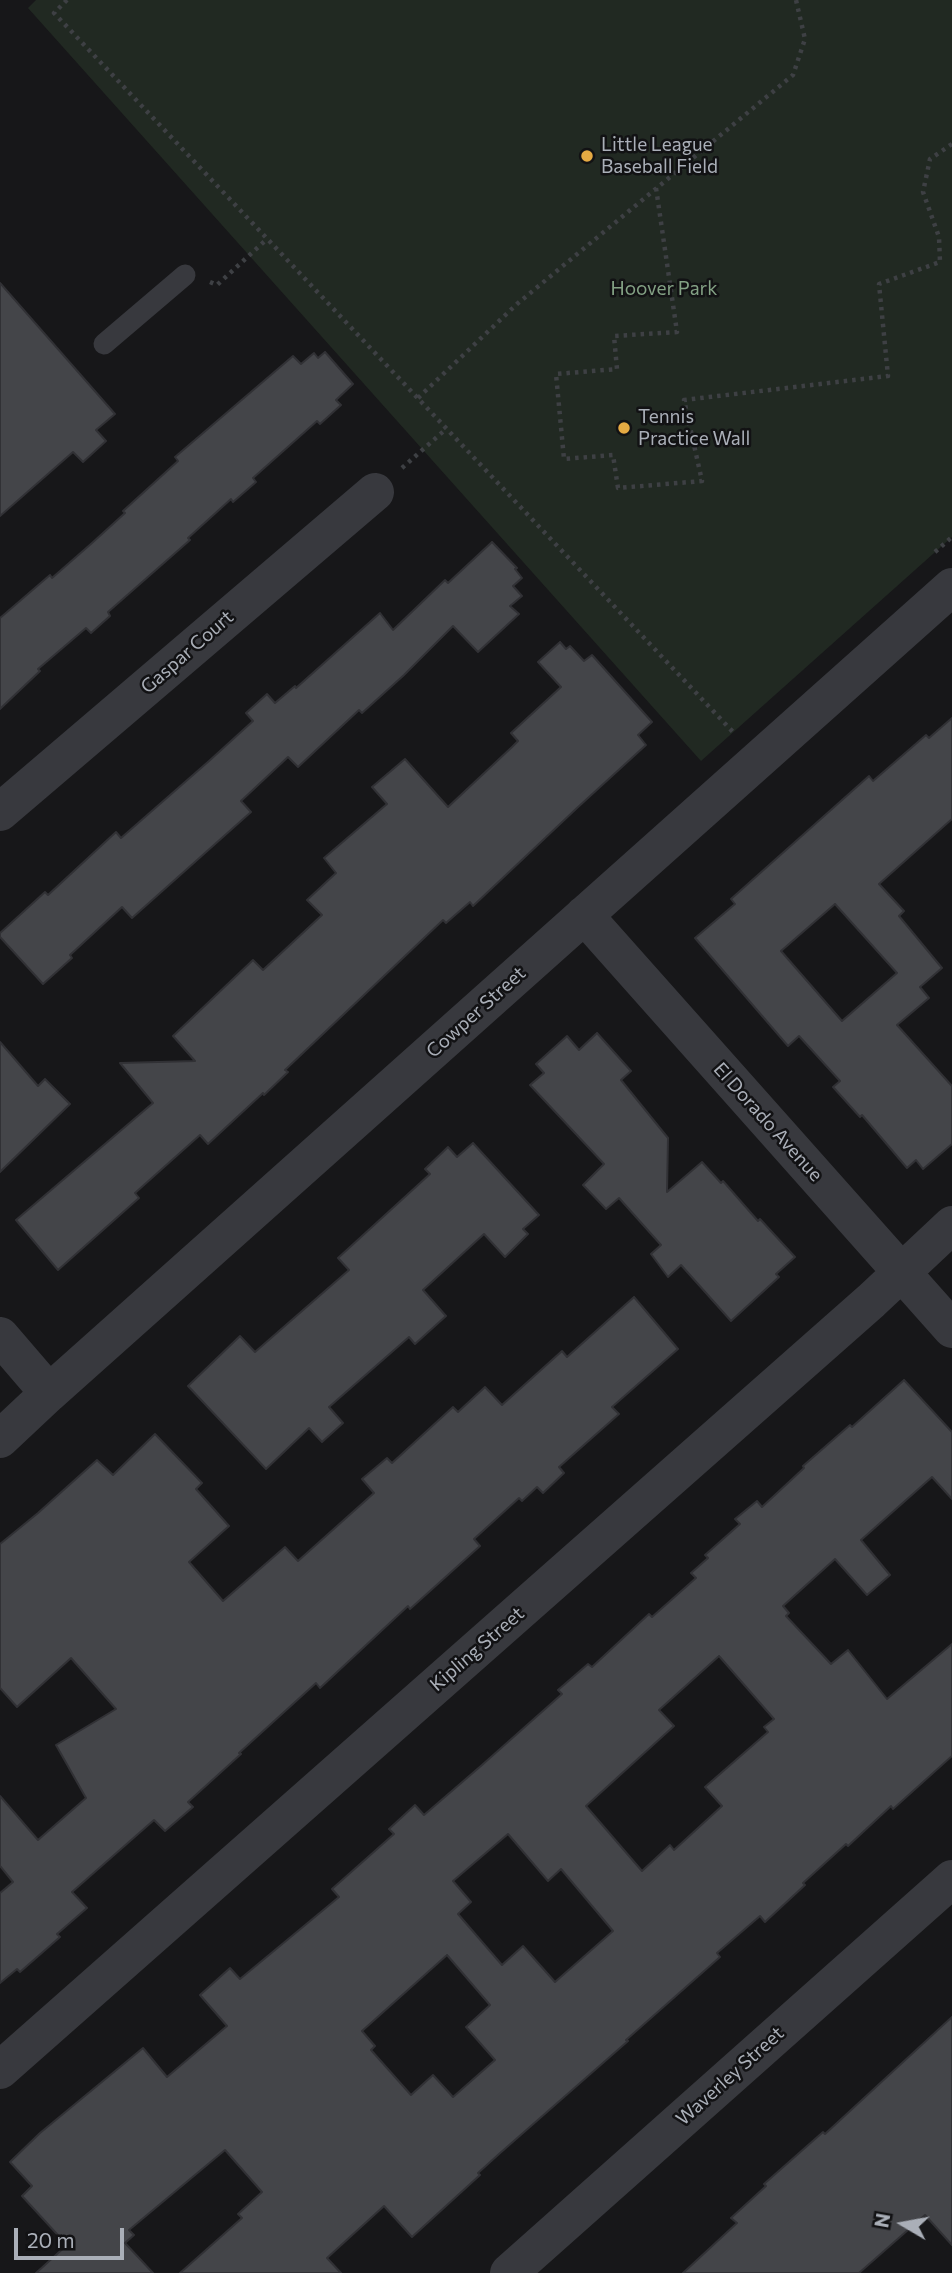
<!DOCTYPE html>
<style>
body{margin:0}
#map{position:relative;width:952px;height:2273px;overflow:hidden;background:#171719;font-family:Commissioner,sans-serif}
canvas{display:block}
.north{position:absolute;left:868px;top:2189px;width:70px;height:70px;-webkit-text-stroke:5px #121214;paint-order:stroke;rotate:280deg;font-size:19px;font-weight:700;line-height:28px;text-align:center;color:#aaafb8}
.north::after{content:'';display:block;margin:auto;width:24px;height:32px;background:#aaafb8;clip-path:polygon(50% 0,100% 100%,50% 72%,0 100%)}
.scale{position:absolute;left:14px;top:2228px;width:110px;height:32px;box-sizing:border-box;border:4px solid #aaafb8;border-top:0;padding-left:9px;font-size:21px;line-height:24px;white-space:nowrap;color:#aaafb8;-webkit-text-stroke:5px #121214;paint-order:stroke}
</style>
<div id="map">
<canvas width="952" height="2273"></canvas>
<div class="north">N</div>
<div class="scale">20 m</div>
</div>
<script>
const context = document.querySelector('canvas').getContext('2d');
context.lineJoin = 'round';
function paint(path, color) {
  context.fillStyle = color;
  context.fill(path, 'evenodd');
}
function poly(rows) {
  const path = new Path2D();
  for (const r of rows) {
    path.moveTo(r[0], r[1]);
    for (let i = 2; i < r.length; i += 2) path.lineTo(r[i], r[i + 1]);
  }
  return path;
}
function stroke(path, color, width, dash) {
  context.strokeStyle = color;
  context.lineWidth = width;
  context.lineCap = dash ? 'butt' : 'round';
  context.setLineDash(dash || []);
  context.stroke(path);
}
function write(font, color, halo, rows, align = 'center') {
  context.font = font + ' Commissioner,sans-serif';
  context.lineWidth = 5;
  context.setLineDash([]);
  context.textBaseline = 'middle';
  context.strokeStyle = halo;
  context.fillStyle = color;
  for (const [text, x, y, turn = 0] of rows) {
    context.save();
    context.translate(x, y);
    context.rotate((+turn || 0) * Math.PI / 180);
    context.textAlign = isNaN(turn) ? turn : align;
    if (halo) context.strokeText(text, 0, 0);
    context.fillText(text, 0, 0);
    context.restore();
  }
}
paint(poly([
 [36,0,952,0,952,537,701,761,28,8]
]), '#212922');
const building = poly([
 [0,283,115,414,96,430,106,441,83,462,73,452,0,516,0,283],
 [325,352,353,384,336,400,341,405,320,424,317,421,253,478,256,482,233,502,231,499,188,538,190,540,108,612,110,616,91,633,86,628,38,669,40,671,0,709,0,618,50,575,52,578,92,543,125,513,123,511,178,461,175,457,293,356,301,364,314,353,318,358,325,352],
 [492,542,517,568,515,569,522,578,513,586,522,596,510,606,519,614,478,652,453,626,404,675,362,713,359,710,298,767,288,757,241,801,251,812,132,918,122,907,70,955,72,958,43,984,0,937,0,933,45,892,48,895,116,832,121,838,209,761,253,721,246,713,267,694,275,703,295,686,296,688,380,613,393,630,445,580,448,583,492,542],
 [560,642,566,649,570,646,584,661,592,655,652,722,638,735,646,745,577,808,473,906,470,902,446,923,443,920,285,1070,288,1072,264,1095,263,1093,208,1144,200,1135,135,1193,139,1198,58,1270,16,1220,153,1103,120,1063,195,1061,173,1036,253,960,263,970,322,915,307,900,336,873,324,858,387,804,372,787,405,759,448,807,512,747,518,741,511,733,561,687,538,662,560,642],
 [952,718,952,819,879,884,904,911,899,916,942,968,920,987,929,998,897,1025,952,1086,952,1144,923,1169,916,1160,907,1168,862,1115,860,1117,833,1087,840,1081,799,1036,788,1046,695,938,735,904,731,899,869,776,873,781,926,735,929,738,952,718],
 [835,904,897,973,842,1021,781,951,835,904],
 [597,1033,631,1071,621,1080,668,1138,667,1192,702,1162,721,1183,723,1181,758,1221,760,1219,795,1257,776,1274,779,1277,731,1321,681,1265,668,1277,651,1254,661,1245,619,1198,606,1209,583,1185,604,1164,530,1085,544,1073,536,1064,567,1036,579,1050,597,1033],
 [0,1042,38,1086,45,1079,70,1104,0,1172,0,1042],
 [473,1143,539,1215,523,1229,528,1234,505,1257,484,1234,423,1290,446,1316,415,1344,409,1337,329,1407,343,1423,322,1442,309,1428,266,1469,188,1386,240,1336,255,1352,349,1270,338,1258,430,1174,425,1169,448,1147,457,1157,473,1143],
 [634,1297,678,1349,612,1407,619,1414,559,1467,564,1473,543,1493,537,1487,522,1501,519,1498,474,1539,480,1546,410,1609,408,1606,320,1688,316,1683,239,1753,241,1754,188,1802,193,1807,165,1831,154,1820,72,1892,87,1908,57,1934,60,1937,20,1972,17,1969,0,1983,0,1893,13,1882,0,1866,0,1796,38,1840,86,1798,56,1745,116,1709,71,1658,17,1707,0,1688,0,1544,38,1513,97,1460,113,1475,155,1434,202,1483,196,1489,229,1526,189,1562,223,1601,285,1547,298,1561,374,1493,362,1479,387,1458,392,1463,453,1407,458,1412,485,1387,502,1405,562,1351,567,1357,634,1297],
 [904,1380,952,1432,952,1499,932,1477,861,1540,890,1575,867,1595,835,1559,783,1606,789,1613,786,1616,831,1664,848,1650,887,1699,952,1644,952,1756,893,1809,891,1806,848,1846,846,1844,803,1883,805,1885,765,1922,760,1916,717,1953,720,1957,626,2040,628,2041,499,2154,478,2173,480,2175,412,2237,384,2206,327,2258,341,2273,180,2273,242,2218,238,2214,262,2192,225,2150,129,2230,134,2235,125,2243,153,2273,36,2273,67,2245,22,2196,32,2186,10,2162,40,2133,143,2048,167,2077,227,2026,200,1995,230,1968,240,1979,339,1897,332,1889,394,1834,389,1829,415,1805,424,1815,482,1765,562,1694,558,1690,588,1664,592,1667,649,1614,652,1617,696,1578,691,1573,708,1558,705,1555,740,1524,735,1519,757,1501,762,1507,804,1468,803,1466,850,1425,852,1427,904,1380],
 [719,1656,774,1719,764,1727,768,1732,705,1787,722,1806,674,1850,670,1845,642,1871,586,1806,674,1726,659,1710,719,1656],
 [508,1834,548,1881,561,1869,613,1931,555,1982,523,1946,502,1965,458,1914,471,1902,453,1881,508,1834],
 [447,1955,490,2005,466,2027,495,2060,453,2097,433,2075,411,2095,371,2050,375,2046,362,2031,447,1955],
 [952,2017,952,2245,925,2215,859,2273,683,2273,737,2223,731,2218,766,2186,764,2184,823,2132,825,2134,952,2017]
]);
paint(building, '#444549');
stroke(building, '#313135', 2);
stroke(poly([
 [67,0,54,13,733,732],
 [656,188,677,332,614,336,617,369,556,374,564,459,613,455,618,488,702,481,684,400,888,376,879,284,940,262,939,237,923,192,930,159,952,144],
 [210,282,217,285,267,239],
 [418,398,517,304,793,75,805,39,796,0],
 [402,468,446,429],
 [935,552,952,537]
]), '#3e4044', 4.5, [3.5, 5]);
stroke(poly([
 [104,344,185,275]
]), '#38393e', 21);
stroke(poly([
 [0,812,375,492],
 [584,915,952,1329],
 [0,1336,49,1393],
 [0,1439,49,1393,952,587],
 [0,2070,871,1301,952,1225],
 [509,2273,952,1879]
]), '#38393e', 38);
for (const [x, y, r, color] of [
 [587,156,7,"#e5aa43"],
 [624,428,7,"#e5aa43"]
]) {
  const dot = new Path2D();
  dot.arc(x, y, r, 0, 2 * Math.PI);
  context.fillStyle = color;
  context.fill(dot);
  stroke(dot, '#121214', 2.5);
}
write('19px', '#aaafb8', '#121214', [
 ["Little League",601,145],
 ["Baseball Field",601,167],
 ["Tennis",638,417],
 ["Practice Wall",638,439]
], 'left');
write('19px', '#83a184', '#121214', [
 ["Hoover Park",664,289]
]);
write('19px', '#aaafb8', '#121214', [
 ["Gaspar Court",187,652,-41],
 ["Cowper Street",476,1012,-42],
 ["El Dorado Avenue",768,1122,48],
 ["Kipling Street",477,1649,-41],
 ["Waverley Street",730,2076,-42]
]);
</script>
